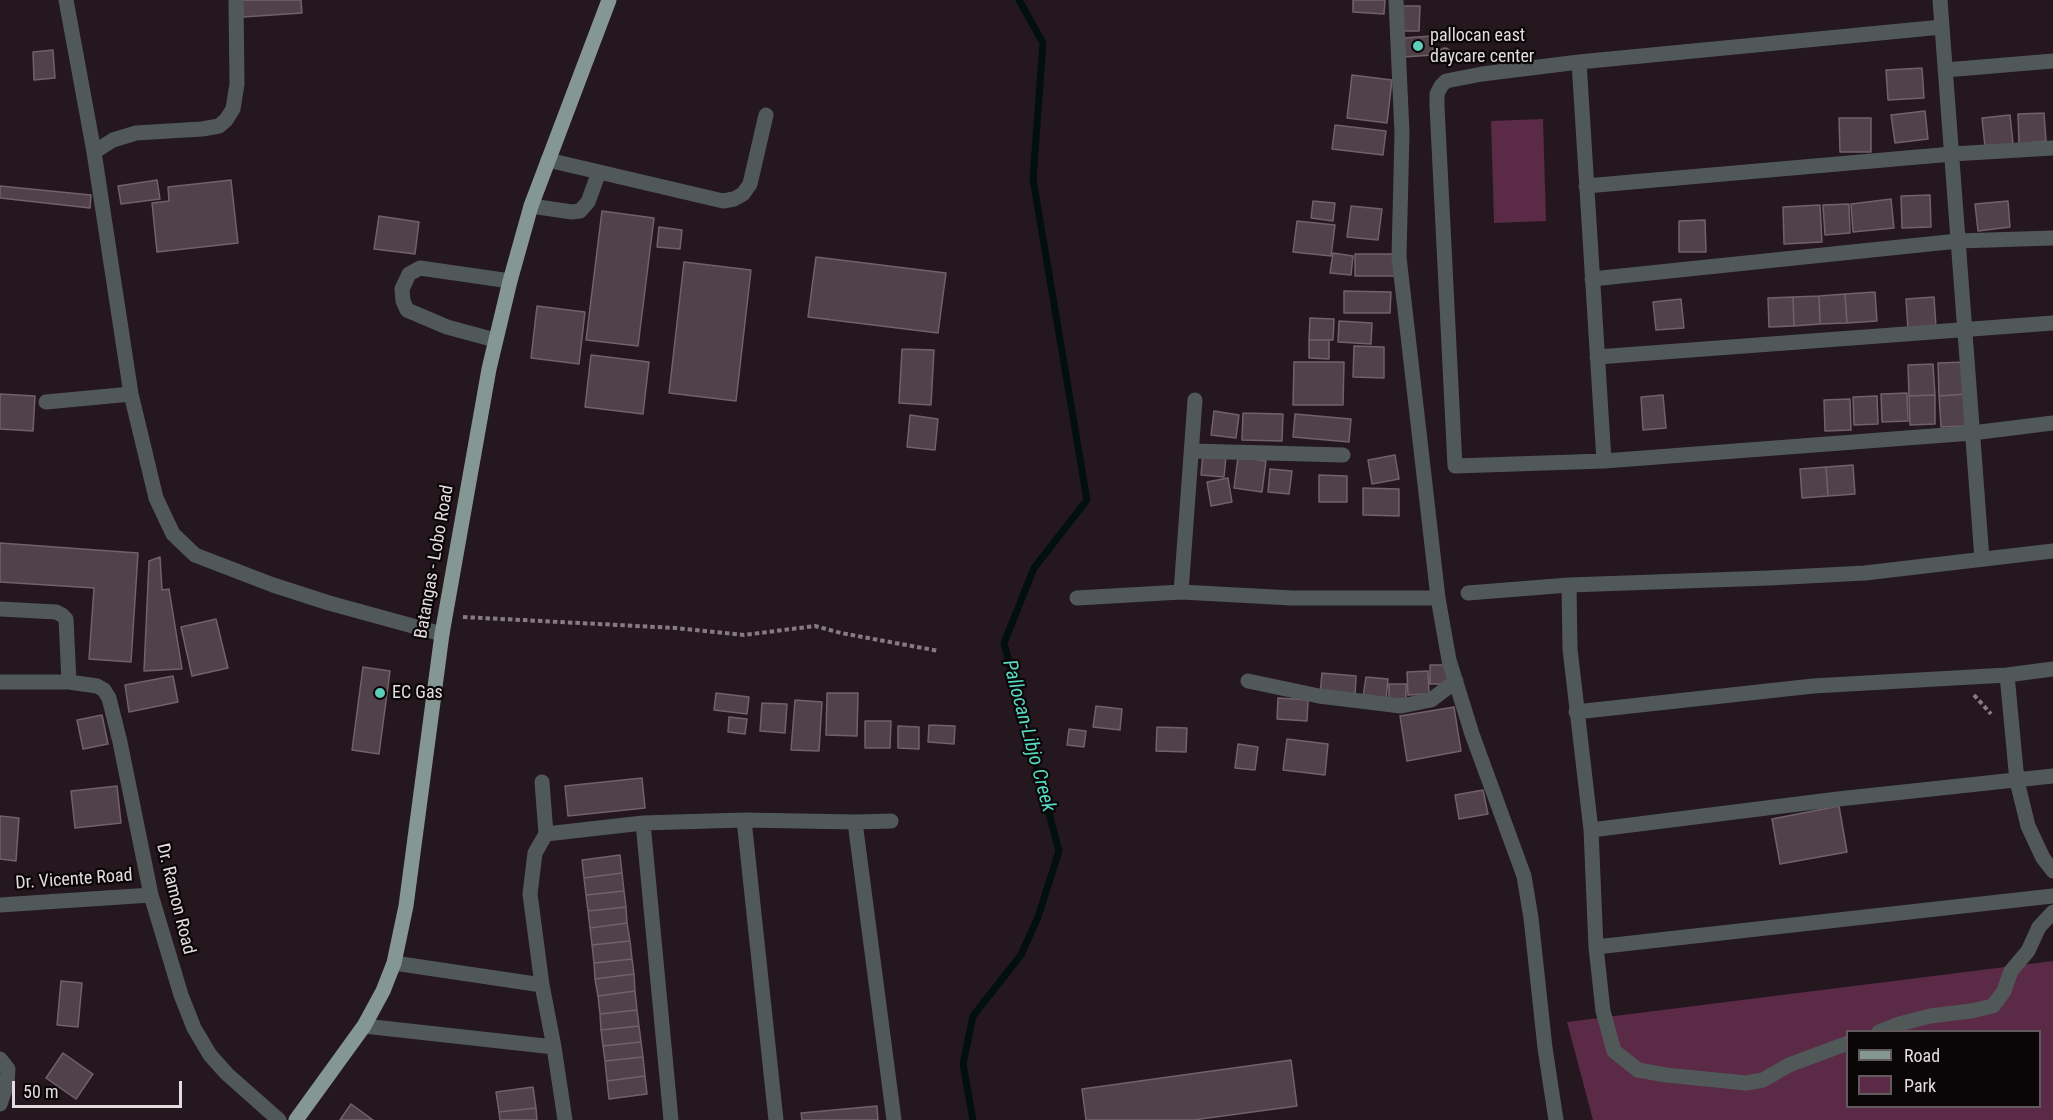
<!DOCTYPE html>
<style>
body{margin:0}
#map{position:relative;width:2053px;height:1120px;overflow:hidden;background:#24171e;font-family:"Roboto Condensed",sans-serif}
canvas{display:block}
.legend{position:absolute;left:1846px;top:1030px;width:195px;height:78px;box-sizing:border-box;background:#0a0507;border:2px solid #615b5d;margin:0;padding:8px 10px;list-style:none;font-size:18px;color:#e4dbdf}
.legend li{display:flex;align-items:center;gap:12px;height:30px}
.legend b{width:30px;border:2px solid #615b5d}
.scale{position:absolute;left:12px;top:1081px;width:170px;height:27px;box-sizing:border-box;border:3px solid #e4dbdf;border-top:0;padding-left:8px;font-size:18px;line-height:21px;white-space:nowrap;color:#e4dbdf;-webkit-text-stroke:4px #0a0507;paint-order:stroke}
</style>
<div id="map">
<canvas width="2053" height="1120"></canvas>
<ul class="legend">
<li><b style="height:8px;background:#859792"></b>Road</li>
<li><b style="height:16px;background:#5b2a47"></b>Park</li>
</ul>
<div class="scale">50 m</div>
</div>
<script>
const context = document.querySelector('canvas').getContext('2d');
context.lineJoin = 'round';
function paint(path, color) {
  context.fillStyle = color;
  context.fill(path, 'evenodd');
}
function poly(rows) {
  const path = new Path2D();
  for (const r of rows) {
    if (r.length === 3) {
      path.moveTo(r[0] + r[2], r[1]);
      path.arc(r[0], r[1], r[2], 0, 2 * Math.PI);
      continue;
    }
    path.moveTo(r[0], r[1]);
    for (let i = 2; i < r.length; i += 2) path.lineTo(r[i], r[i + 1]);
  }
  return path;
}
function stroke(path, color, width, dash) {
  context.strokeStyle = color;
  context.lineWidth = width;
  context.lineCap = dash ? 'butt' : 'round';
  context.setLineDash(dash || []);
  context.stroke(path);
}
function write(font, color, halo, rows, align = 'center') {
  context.font = font + ' "Roboto Condensed",sans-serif';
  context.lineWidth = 4.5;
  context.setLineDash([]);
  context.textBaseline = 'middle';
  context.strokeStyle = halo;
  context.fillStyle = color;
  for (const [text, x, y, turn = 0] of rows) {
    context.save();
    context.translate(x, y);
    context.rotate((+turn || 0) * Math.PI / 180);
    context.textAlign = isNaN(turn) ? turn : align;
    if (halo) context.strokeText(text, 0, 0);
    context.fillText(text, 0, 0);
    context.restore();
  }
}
paint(poly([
 [1543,119,1546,221,1494,223,1491,121],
 [2053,961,2053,1120,1593,1120,1567,1022],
 [1848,1032,2040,1032,2040,1106,1848,1106]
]), '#5b2a47');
stroke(poly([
 [973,1120,963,1064,973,1016,1021,955,1038,917,1059,851,1004,643,1034,568,1087,500,1033,179,1043,43,1019,0]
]), '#02100d', 7);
const building = poly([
 [242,0,301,0,302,13,243,17,242,0],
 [1353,0,1385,0,1384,14,1353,12,1353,0],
 [1402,6,1420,6,1419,31,1402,31,1402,6],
 [1432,36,1433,55,1404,57,1403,38,1432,36],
 [1445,54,6],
 [53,50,55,78,34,80,33,52,53,50],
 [1922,68,1924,98,1888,100,1886,70,1922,68],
 [1352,75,1392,80,1387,123,1347,118,1352,75],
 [1925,111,1928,139,1895,143,1891,115,1925,111],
 [2044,113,2046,141,2019,144,2018,114,2044,113],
 [2010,115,2013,144,1985,147,1982,118,2010,115],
 [1839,118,1871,118,1871,152,1840,152,1839,118],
 [1335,125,1386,131,1383,155,1332,149,1335,125],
 [157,180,160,199,121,204,118,186,157,180],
 [231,180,238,243,157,252,152,203,169,201,168,187,231,180],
 [0,186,91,195,90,208,0,198,0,186],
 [1930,195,1931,227,1902,228,1901,196,1930,195],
 [1891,199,1894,228,1853,232,1851,204,1891,199],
 [1313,201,1335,203,1333,221,1311,218,1313,201],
 [2008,201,2010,227,1978,231,1975,204,2008,201],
 [1849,204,1850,233,1825,235,1823,205,1849,204],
 [1820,205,1822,242,1784,244,1783,207,1820,205],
 [1351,206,1382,209,1378,240,1347,237,1351,206],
 [602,211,654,218,638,346,586,340,602,211],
 [379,216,419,222,415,254,374,249,379,216],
 [1705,220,1706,252,1679,252,1679,221,1705,220],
 [1297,221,1335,225,1331,256,1293,252,1297,221],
 [659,227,682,230,680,249,657,247,659,227],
 [1333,253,1353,256,1351,275,1330,273,1333,253],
 [1355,254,1395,254,1395,276,1355,276,1355,254],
 [816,257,946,273,938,333,808,317,816,257],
 [684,262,751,270,736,401,669,393,684,262],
 [1344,291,1391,292,1390,313,1344,313,1344,291],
 [1875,292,1877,321,1847,323,1845,294,1875,292],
 [1845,294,1847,323,1820,324,1819,296,1845,294],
 [1819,296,1820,324,1794,326,1793,297,1819,296],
 [1793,297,1794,326,1769,327,1768,298,1793,297],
 [1934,297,1936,327,1908,330,1906,299,1934,297],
 [1681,299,1684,328,1656,330,1653,302,1681,299],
 [537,306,585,312,579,364,531,358,537,306],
 [1310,318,1334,319,1333,340,1309,340,1310,318],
 [1339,321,1372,323,1371,344,1338,342,1339,321],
 [1309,340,1329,340,1329,359,1309,358,1309,340],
 [1354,346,1384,347,1384,378,1353,377,1354,346],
 [902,349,934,350,931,405,899,403,902,349],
 [591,355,649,362,643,414,585,407,591,355],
 [1294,362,1344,362,1343,405,1293,405,1294,362],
 [1964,362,1966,394,1939,396,1938,363,1964,362],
 [1933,364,1935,395,1909,396,1908,365,1933,364],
 [1907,393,1908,421,1882,422,1881,394,1907,393],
 [0,394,35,396,33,431,0,429,0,394],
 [1966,394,1967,426,1941,427,1939,396,1966,394],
 [1663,395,1666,428,1643,430,1641,397,1663,395],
 [1935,395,1935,424,1910,425,1909,396,1935,395],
 [1877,396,1878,424,1854,425,1853,397,1877,396],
 [1850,399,1851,430,1825,431,1824,400,1850,399],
 [1214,411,1239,415,1236,438,1211,435,1214,411],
 [1243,413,1283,414,1282,441,1242,440,1243,413],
 [1295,414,1351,419,1349,442,1293,437,1295,414],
 [910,415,938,419,935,450,907,447,910,415],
 [1203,453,1226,456,1224,477,1201,475,1203,453],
 [1395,455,1399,479,1372,484,1368,460,1395,455],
 [1238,457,1266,461,1262,492,1234,488,1238,457],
 [1853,465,1855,494,1828,496,1826,467,1853,465],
 [1826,467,1828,496,1802,498,1800,469,1826,467],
 [1270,469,1292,471,1289,494,1268,492,1270,469],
 [1319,475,1347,476,1347,502,1319,502,1319,475],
 [1228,478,1232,502,1211,506,1207,482,1228,478],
 [1363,488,1399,489,1399,516,1363,515,1363,488],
 [0,543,138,553,131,662,89,659,94,588,0,582,0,543],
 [160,557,162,590,169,589,182,669,144,671,149,561,160,557],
 [216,619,228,668,192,676,181,627,216,619],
 [1430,665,1449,665,1449,684,1430,684,1430,665],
 [363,667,390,671,379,754,352,750,363,667],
 [1428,671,1429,694,1408,695,1407,672,1428,671],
 [1322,673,1356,676,1355,697,1320,694,1322,673],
 [173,676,178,702,129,712,125,685,173,676],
 [1366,677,1388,679,1386,700,1363,697,1366,677],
 [1389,684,1406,684,1406,699,1389,699,1389,684],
 [716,693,749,697,747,714,714,710,716,693],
 [827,693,858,693,857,736,826,735,827,693],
 [1278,698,1308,700,1307,721,1277,719,1278,698],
 [795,700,822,702,819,751,791,750,795,700],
 [762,703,787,704,785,733,760,731,762,703],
 [1096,706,1122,709,1120,730,1093,727,1096,706],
 [1454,707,1461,751,1407,761,1400,716,1454,707],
 [102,715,108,744,83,749,77,720,102,715],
 [729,717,747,719,745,734,728,732,729,717],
 [865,721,891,721,890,748,865,748,865,721],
 [929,725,955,726,954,744,928,742,929,725],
 [898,726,919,727,919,749,898,748,898,726],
 [1157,727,1187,728,1186,752,1156,751,1157,727],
 [1069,729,1086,731,1084,747,1067,745,1069,729],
 [1287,739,1328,744,1325,775,1283,770,1287,739],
 [1238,744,1258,747,1255,770,1235,768,1238,744],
 [642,778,645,808,568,816,565,786,642,778],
 [117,786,121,823,75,828,71,791,117,786],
 [1483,790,1488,814,1459,819,1455,795,1483,790],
 [1839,806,1847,852,1780,864,1772,819,1839,806],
 [0,816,19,818,16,861,0,859,0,816],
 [620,855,622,873,584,878,582,860,620,855],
 [622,873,624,891,586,895,584,878,622,873],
 [624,891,626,907,588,911,586,895,624,891],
 [626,907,627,923,590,928,588,911,626,907],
 [627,923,630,941,592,945,590,928,627,923],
 [630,941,632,959,594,963,592,945,630,941],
 [632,959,634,974,595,979,594,963,632,959],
 [634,974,635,991,598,996,595,979,634,974],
 [61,981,82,983,78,1027,57,1025,61,981],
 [635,991,637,1010,600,1014,598,996,635,991],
 [637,1010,639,1026,601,1030,600,1014,637,1010],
 [639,1026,641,1042,603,1046,601,1030,639,1026],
 [641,1042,643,1057,605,1061,603,1046,641,1042],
 [63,1053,93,1074,76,1099,46,1078,63,1053],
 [643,1057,645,1076,607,1081,605,1061,643,1057],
 [1291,1060,1297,1106,1193,1120,1086,1120,1082,1089,1291,1060],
 [645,1076,647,1094,609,1099,607,1081,645,1076],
 [533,1087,536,1108,499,1112,496,1092,533,1087],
 [351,1104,373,1120,340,1120,351,1104],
 [877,1106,878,1120,802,1120,801,1113,877,1106],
 [536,1108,537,1120,500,1120,499,1112,536,1108]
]);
paint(building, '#51424a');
stroke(building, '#72616a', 1.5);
stroke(poly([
 [463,617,676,628,744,635,815,626,841,633,939,651],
 [1974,695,1991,714]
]), '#867b81', 4, [4.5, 3]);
stroke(poly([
 [66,0,94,152,131,394,156,498,173,534,195,555,273,585,329,603,442,634],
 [1396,0,1402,133,1399,257,1438,598,1449,660,1472,734,1524,876,1531,918,1545,1048,1556,1120],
 [1940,0,1982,559],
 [1942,27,1579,62,1482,74,1446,81,1441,86,1437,94,1437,106,1455,466,1604,461,1972,433,2053,423],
 [1579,62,1604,461],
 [1945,70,2053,61],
 [94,152,113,140,136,133,202,129,219,126,226,120,233,109,237,84,236,0],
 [548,160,723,201,734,199,743,194,750,184,766,115],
 [1586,186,1952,154,2053,148],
 [531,206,572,212,580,211,588,202,599,172],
 [1592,279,1958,241,2053,238],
 [495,340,447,327,407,310,403,301,402,289,409,274,420,268,510,281],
 [1597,357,2053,323],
 [46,402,131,394],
 [1192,451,1343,455],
 [1569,585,1570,649,1591,830,1596,947,1603,1011,1614,1051,1638,1070,1666,1075,1746,1083,1763,1080,1789,1065,1848,1043],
 [1181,592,1195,400],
 [1468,593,1569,585,1769,578,1865,573,2053,551],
 [1077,598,1181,592,1292,598,1438,598],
 [0,609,56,612,62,615,66,619,69,682],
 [2007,675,2017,781,2028,826,2043,858,2053,871],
 [1248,681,1319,696,1401,706,1431,700,1456,681],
 [0,682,69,682,97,686,104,690,109,698,120,742,151,895,181,995,194,1028,210,1055,227,1074,279,1120],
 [1576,712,1813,686,2007,675,2053,669],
 [542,782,546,834,535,853,530,894,542,985,554,1047,565,1120],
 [744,820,776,1120],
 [855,822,894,1120],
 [643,823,671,1120],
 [1591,830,1838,799,2053,776],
 [546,834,643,823,744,820,855,822,891,821],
 [0,905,151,895],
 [1596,947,2053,896],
 [394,963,542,985],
 [364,1026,554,1047],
 [1879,1032,1899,1024,1930,1016,1971,1011,1993,1006,2004,991,2011,971,2028,951,2039,927,2053,912],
 [0,1059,8,1069,7,1084,0,1104]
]), '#505957', 15);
stroke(poly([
 [296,1120,364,1026,383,991,394,963,406,906,442,634,489,369,510,281,531,206,609,0]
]), '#859792', 15);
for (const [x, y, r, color] of [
 [1418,46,6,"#5dceb9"],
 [380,693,6,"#5dceb9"]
]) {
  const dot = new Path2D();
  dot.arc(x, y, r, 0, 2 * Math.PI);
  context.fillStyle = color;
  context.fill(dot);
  stroke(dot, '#0a0507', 2);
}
write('18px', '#e4dbdf', '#0a0507', [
 ["pallocan east",1430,36],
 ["daycare center",1430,57],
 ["EC Gas",392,693]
], 'left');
write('18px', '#e4dbdf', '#0a0507', [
 ["Batangas - Lobo Road",435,562,-80],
 ["Dr. Vicente Road",74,880,-4],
 ["Dr. Ramon Road",175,899,76]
]);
write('italic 20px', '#56dac3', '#0a0507', [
 ["Pallocan-Libjo Creek",1028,736,75]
]);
</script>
